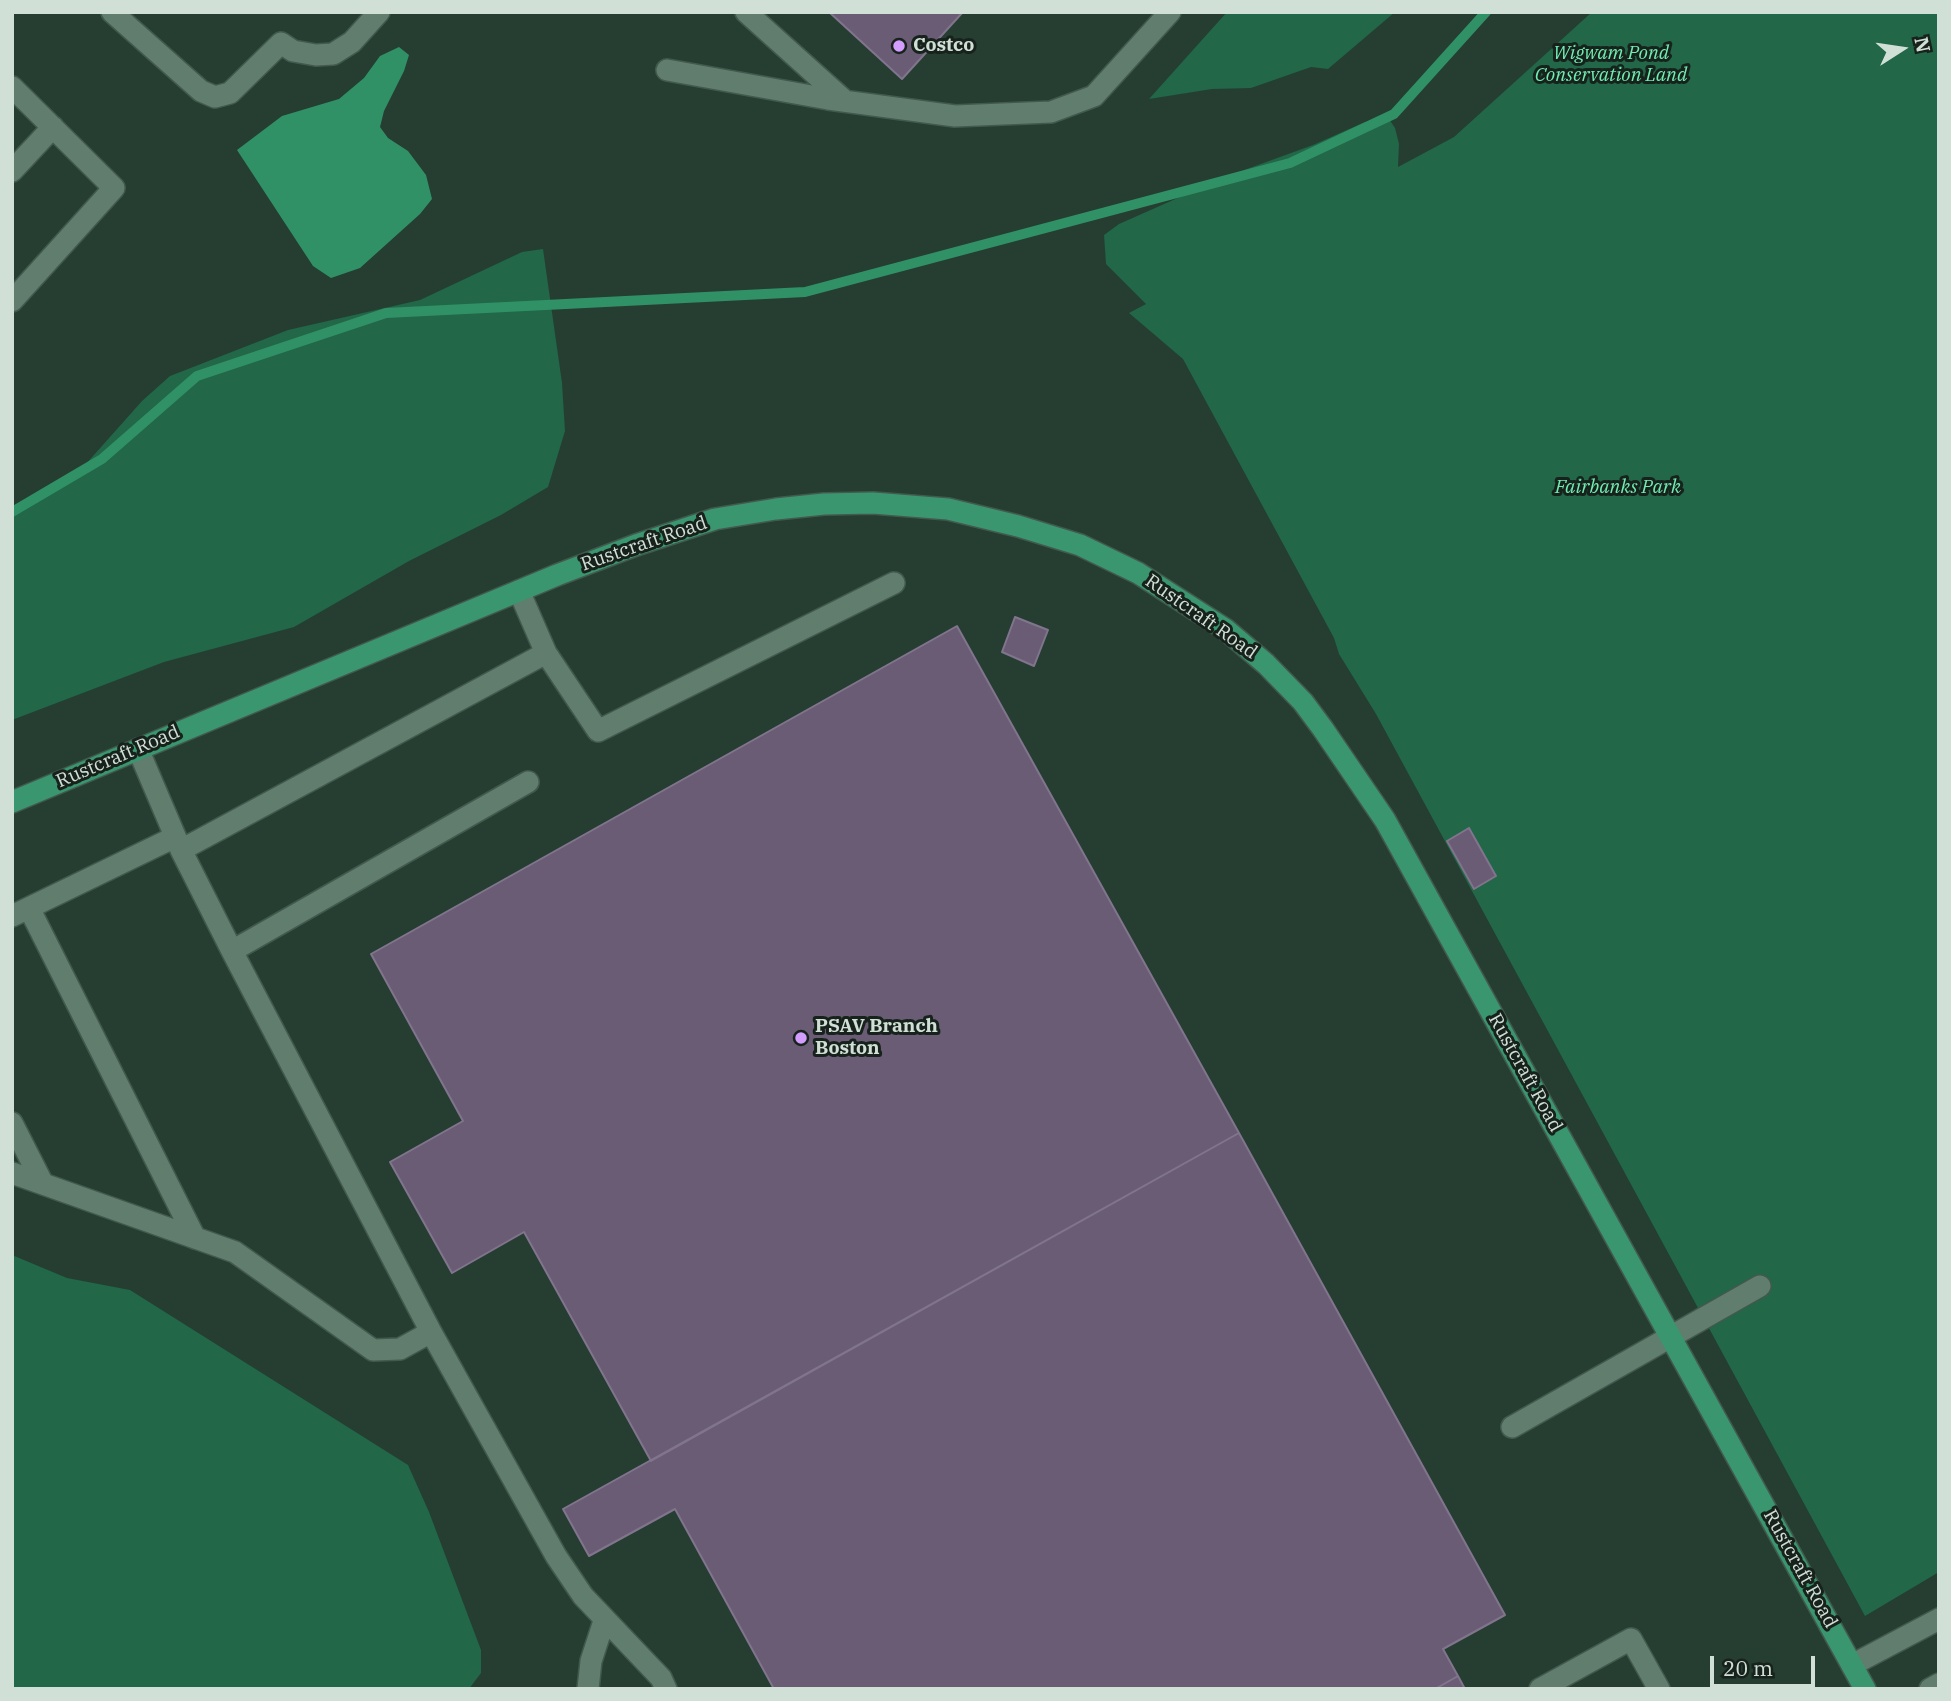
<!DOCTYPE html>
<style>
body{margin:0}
#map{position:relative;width:1951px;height:1701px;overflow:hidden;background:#253e31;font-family:"IBM Plex Serif",serif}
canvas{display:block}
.frame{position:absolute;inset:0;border:14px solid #d1e0d7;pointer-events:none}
.north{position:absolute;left:1867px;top:14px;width:70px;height:70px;-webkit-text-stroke:5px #17221c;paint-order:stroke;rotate:78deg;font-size:19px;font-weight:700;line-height:28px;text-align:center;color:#d1e0d7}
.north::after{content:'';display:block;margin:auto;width:24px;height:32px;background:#d1e0d7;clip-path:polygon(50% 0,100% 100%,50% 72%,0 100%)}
.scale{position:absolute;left:1710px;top:1656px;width:105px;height:32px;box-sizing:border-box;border:4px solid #d1e0d7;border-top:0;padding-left:9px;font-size:21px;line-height:24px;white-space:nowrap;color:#d1e0d7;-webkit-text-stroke:5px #17221c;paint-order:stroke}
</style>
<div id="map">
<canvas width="1951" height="1701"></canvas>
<div class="frame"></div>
<div class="north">N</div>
<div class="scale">20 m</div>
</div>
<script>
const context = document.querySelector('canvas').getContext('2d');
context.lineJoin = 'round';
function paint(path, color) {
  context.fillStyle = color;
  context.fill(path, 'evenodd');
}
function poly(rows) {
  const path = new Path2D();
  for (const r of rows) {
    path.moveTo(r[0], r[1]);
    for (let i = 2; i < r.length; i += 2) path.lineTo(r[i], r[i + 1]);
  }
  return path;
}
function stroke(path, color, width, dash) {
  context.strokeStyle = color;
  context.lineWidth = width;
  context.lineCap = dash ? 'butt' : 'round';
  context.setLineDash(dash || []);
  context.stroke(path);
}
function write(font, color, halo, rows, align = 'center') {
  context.font = font + ' "IBM Plex Serif",serif';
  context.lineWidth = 6;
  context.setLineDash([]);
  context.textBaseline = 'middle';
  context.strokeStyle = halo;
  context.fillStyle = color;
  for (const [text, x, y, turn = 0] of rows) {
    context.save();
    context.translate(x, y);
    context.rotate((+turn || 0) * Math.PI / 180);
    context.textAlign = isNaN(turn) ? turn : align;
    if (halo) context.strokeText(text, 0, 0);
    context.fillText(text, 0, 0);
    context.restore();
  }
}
paint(poly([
 [1227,12,1395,12,1328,69,1311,67,1251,88,1212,89,1149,99],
 [1592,12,1939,12,1939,1572,1865,1616,1376,714,1339,654,1334,638,1183,359,1129,313,1146,304,1106,264,1104,235,1119,224,1225,177,1313,145,1365,122,1389,119,1395,128,1399,144,1398,167,1454,137],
 [543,249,562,383,565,431,548,487,501,515,409,561,294,627,164,662,12,720,12,517,69,483,142,401,170,376,288,330,420,300,522,252],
 [12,1255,67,1278,130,1290,408,1465,429,1512,481,1650,481,1673,469,1689,12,1689]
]), '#216748');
paint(poly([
 [399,47,409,55,404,71,384,111,380,127,388,138,408,151,426,175,432,199,420,214,360,268,331,278,313,266,237,150,282,116,339,99,364,78,380,56]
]), '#319166');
stroke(poly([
 [12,512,102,459,197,376,386,313,805,292,1290,163,1394,114,1486,12]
]), '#319166', 10);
const building = poly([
 [829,12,963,12,902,79,829,12],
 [1015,617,1048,630,1034,666,1002,652,1015,617],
 [957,626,1239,1133,651,1461,524,1232,452,1273,390,1162,463,1121,371,954,957,626],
 [1469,828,1496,876,1474,889,1447,841,1469,828],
 [1239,1133,1505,1615,1443,1649,1458,1676,1435,1689,774,1689,675,1509,589,1556,563,1509,1239,1133],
 [1458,1676,1465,1689,1435,1689,1458,1676]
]);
paint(building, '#695c74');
stroke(building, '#81748d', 2);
const minor = poly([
 [112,12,201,91,215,97,230,93,281,43,293,51,316,55,333,54,352,42,379,12],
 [746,12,845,101],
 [667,70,828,99,955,116,1051,112,1094,96,1170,12],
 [12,87,114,188,12,301],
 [12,171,53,127],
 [519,591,546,653,598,731,894,583],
 [138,749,181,850,232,951,431,1332,556,1556,583,1596,661,1678,666,1689],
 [181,850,546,653],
 [29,908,195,1238],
 [12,916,175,837],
 [232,951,528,782],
 [12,1123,43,1184],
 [12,1173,235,1252,373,1350,400,1349,431,1332],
 [1512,1427,1760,1286],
 [1852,1665,1939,1619],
 [588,1689,591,1661,604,1621],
 [1540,1689,1631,1639,1659,1689],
 [1930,1689,1939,1684]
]);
const major = poly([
 [12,802,557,575,636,545,715,519,776,509,824,504,873,503,948,509,1018,526,1080,545,1138,573,1225,629,1266,664,1303,702,1323,729,1385,820,1865,1689]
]);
stroke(minor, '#42594e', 24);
stroke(major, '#42594e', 24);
stroke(minor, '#617d6d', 21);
stroke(major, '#3a966f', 21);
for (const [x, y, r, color] of [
 [899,46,7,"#d29dfd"],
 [801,1038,7,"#d29dfd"]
]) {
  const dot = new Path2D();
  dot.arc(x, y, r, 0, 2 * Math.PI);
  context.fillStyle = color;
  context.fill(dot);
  stroke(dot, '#17221c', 2.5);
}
write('bold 19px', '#d1e0d7', '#17221c', [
 ["Costco",913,46],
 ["PSAV Branch",815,1027],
 ["Boston",815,1049]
], 'left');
write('italic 19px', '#70edb0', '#17221c', [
 ["Wigwam Pond",1611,54],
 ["Conservation Land",1611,76],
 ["Fairbanks Park",1618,488]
]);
write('19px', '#d1e0d7', '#17221c', [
 ["Rustcraft Road",644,544,-19],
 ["Rustcraft Road",1201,617,35],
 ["Rustcraft Road",118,757,-23],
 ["Rustcraft Road",1525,1073,61],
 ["Rustcraft Road",1800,1569,61]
]);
</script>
